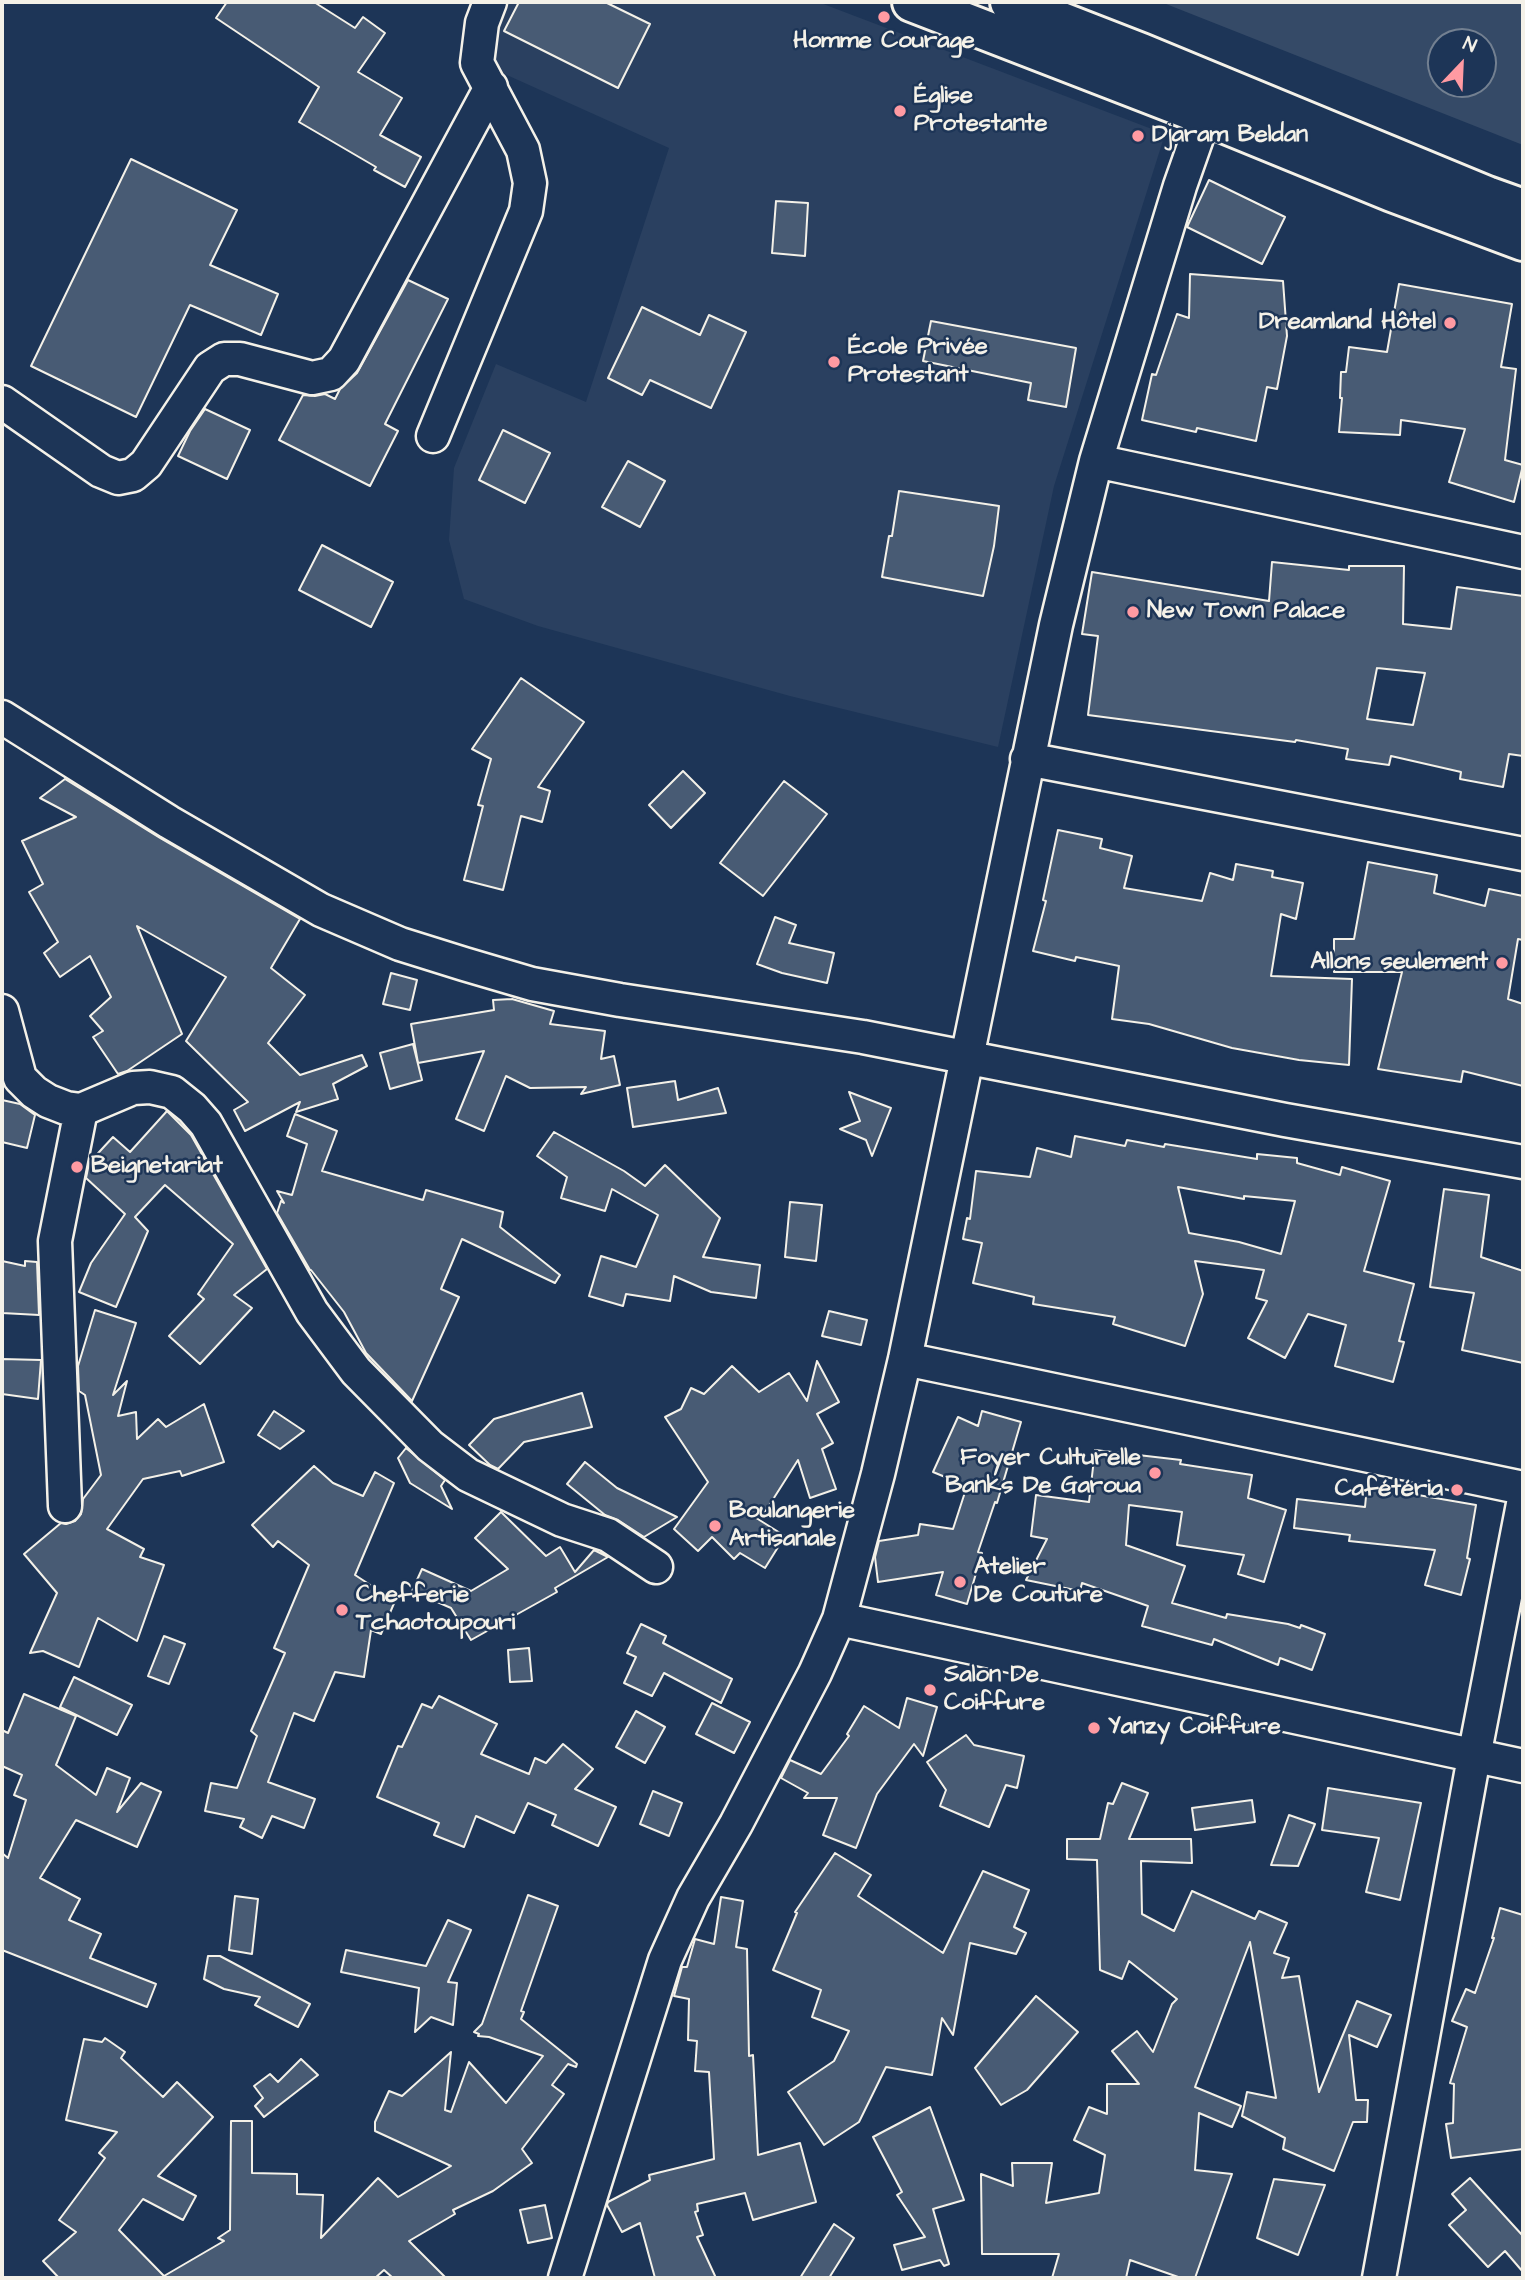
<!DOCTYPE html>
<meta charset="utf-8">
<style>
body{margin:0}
#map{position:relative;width:1525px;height:2280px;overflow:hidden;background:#1d3557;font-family:"Architects Daughter",sans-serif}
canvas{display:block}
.frame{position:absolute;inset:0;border:4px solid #f4f1e8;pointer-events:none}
.north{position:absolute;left:1427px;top:28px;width:70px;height:70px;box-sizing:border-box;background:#1d3557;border:2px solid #738091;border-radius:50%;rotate:23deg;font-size:19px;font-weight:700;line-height:28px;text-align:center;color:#f4f1e8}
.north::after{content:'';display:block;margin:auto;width:24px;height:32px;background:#ff9aa2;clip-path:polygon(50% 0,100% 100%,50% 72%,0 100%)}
</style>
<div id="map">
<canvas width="1525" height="2280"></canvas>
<div class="frame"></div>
<div class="north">N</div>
</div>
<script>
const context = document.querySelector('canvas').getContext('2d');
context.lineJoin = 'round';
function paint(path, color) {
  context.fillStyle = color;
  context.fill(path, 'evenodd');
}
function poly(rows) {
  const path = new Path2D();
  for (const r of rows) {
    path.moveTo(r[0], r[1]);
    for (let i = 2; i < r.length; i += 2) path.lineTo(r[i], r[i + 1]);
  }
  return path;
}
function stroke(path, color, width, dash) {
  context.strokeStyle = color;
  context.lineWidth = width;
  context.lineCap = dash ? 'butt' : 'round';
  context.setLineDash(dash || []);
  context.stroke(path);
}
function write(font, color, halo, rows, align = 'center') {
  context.font = font + ' "Architects Daughter",sans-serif';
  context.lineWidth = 5;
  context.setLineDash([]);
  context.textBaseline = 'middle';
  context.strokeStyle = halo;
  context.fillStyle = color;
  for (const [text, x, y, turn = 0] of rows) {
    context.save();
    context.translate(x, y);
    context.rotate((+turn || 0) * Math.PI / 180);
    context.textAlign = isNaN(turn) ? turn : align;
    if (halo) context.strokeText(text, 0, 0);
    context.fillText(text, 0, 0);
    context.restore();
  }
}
paint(poly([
 [507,2,818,2,1165,134,1054,486,998,747,790,696,538,626,464,599,449,540,454,468,496,364,586,402,669,148,478,62]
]), '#2a4060');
paint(poly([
 [1161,2,1523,2,1523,145],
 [1441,42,1483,42,1483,84,1441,84]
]), '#354a67');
const building = poly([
 [227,2,314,2,355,28,363,17,385,33,358,72,402,98,380,135,421,157,405,187,374,170,376,167,299,122,319,87,216,18,227,2],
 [519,2,605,2,650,24,618,88,504,31,519,2],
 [131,159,237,210,210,265,278,294,261,335,190,305,136,417,31,366,131,159],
 [1209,180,1285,217,1262,264,1187,227,1209,180],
 [776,201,808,203,805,256,772,253,776,201],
 [1190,274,1283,281,1287,336,1277,389,1267,387,1256,441,1197,428,1196,432,1142,420,1152,374,1156,375,1177,314,1189,318,1190,274],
 [408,280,448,299,385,424,398,431,370,486,279,440,303,395,315,396,325,394,335,399,340,389,357,373,408,280],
 [1399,284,1512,304,1501,367,1516,369,1505,460,1523,465,1514,502,1449,482,1465,429,1401,420,1400,435,1339,432,1342,398,1340,398,1341,372,1346,372,1349,347,1387,352,1399,284],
 [642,307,700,335,709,315,746,332,711,408,650,380,642,395,608,378,642,307],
 [931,321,1076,348,1066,407,1028,400,1031,383,923,361,931,321],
 [205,409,250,430,227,479,178,456,190,431,205,409],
 [503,430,550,453,525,503,479,480,503,430],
 [628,461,665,481,640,527,602,507,628,461],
 [899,491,999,506,994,546,983,596,882,577,889,536,892,536,899,491],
 [322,545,393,582,371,627,299,590,322,545],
 [1272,562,1349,570,1349,566,1404,566,1403,624,1451,629,1457,587,1523,596,1523,756,1509,754,1503,787,1460,779,1461,772,1391,756,1389,765,1346,759,1348,749,1296,740,1295,742,1088,715,1098,636,1082,634,1092,572,1269,601,1272,562],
 [1377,668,1425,673,1413,725,1367,719,1377,668],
 [521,678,584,722,538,787,550,791,542,822,521,816,503,890,464,880,483,806,478,805,491,759,472,749,521,678],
 [683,771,705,793,671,828,649,805,683,771],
 [65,779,160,838,300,919,271,968,305,995,268,1043,300,1075,362,1055,367,1066,333,1084,338,1099,296,1112,300,1102,245,1131,234,1110,248,1102,186,1041,226,977,137,926,182,1034,127,1071,118,1074,93,1037,103,1031,90,1016,111,997,90,956,60,977,44,953,58,942,29,892,43,884,22,841,76,817,40,798,65,779],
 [784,781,827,814,763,896,720,863,784,781],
 [1058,830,1102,839,1100,848,1132,856,1124,888,1202,901,1210,873,1233,880,1236,864,1273,871,1272,877,1303,883,1296,919,1281,914,1271,976,1352,979,1349,1065,1299,1060,1232,1048,1149,1024,1112,1019,1119,966,1076,957,1075,961,1033,951,1046,901,1043,900,1058,830],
 [1368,862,1437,875,1434,893,1485,906,1489,889,1523,896,1523,940,1518,939,1508,999,1523,1004,1523,1086,1463,1071,1461,1082,1378,1069,1402,972,1334,972,1334,939,1354,939,1368,862],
 [775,917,796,925,789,943,834,953,827,983,782,973,757,964,775,917],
 [391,973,417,980,410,1010,383,1004,391,973],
 [512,999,554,1011,550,1024,605,1031,601,1059,614,1056,620,1085,581,1094,586,1087,530,1088,506,1076,484,1131,456,1119,484,1051,418,1063,411,1024,494,1010,493,1000,512,999],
 [413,1044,422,1080,390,1089,380,1053,413,1044],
 [675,1081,678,1100,718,1088,726,1113,633,1127,627,1088,675,1081],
 [849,1092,891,1108,872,1156,866,1140,840,1129,860,1121,849,1092],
 [2,1100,20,1104,35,1115,27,1148,2,1142,2,1100],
 [167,1111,191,1135,267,1269,234,1295,252,1308,200,1364,169,1336,204,1299,198,1294,233,1244,165,1185,135,1217,148,1231,116,1307,79,1292,91,1263,125,1214,86,1178,89,1163,113,1137,130,1152,167,1111],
 [295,1114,337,1131,322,1171,423,1200,426,1190,503,1212,500,1227,560,1275,555,1283,462,1239,441,1289,459,1297,412,1401,366,1353,344,1312,311,1270,310,1270,277,1213,281,1201,284,1203,277,1191,292,1195,307,1144,287,1136,295,1114],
 [554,1132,624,1171,645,1186,665,1165,720,1218,703,1257,760,1265,756,1298,711,1292,674,1276,670,1301,626,1294,623,1306,589,1296,601,1256,636,1267,658,1215,612,1189,605,1211,561,1198,567,1177,537,1156,554,1132],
 [1075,1136,1125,1146,1127,1140,1164,1147,1165,1144,1257,1159,1257,1154,1297,1158,1297,1163,1340,1175,1342,1167,1390,1181,1364,1271,1414,1284,1399,1341,1404,1342,1393,1382,1335,1366,1346,1325,1308,1314,1285,1358,1248,1338,1267,1301,1256,1298,1264,1270,1195,1261,1203,1294,1185,1346,1113,1324,1115,1317,1033,1304,1034,1297,973,1283,982,1243,963,1239,967,1218,970,1219,976,1171,1030,1177,1037,1148,1071,1157,1075,1136],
 [1178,1187,1244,1199,1244,1196,1295,1201,1281,1254,1239,1242,1189,1233,1178,1187],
 [1444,1189,1489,1195,1481,1257,1523,1271,1523,1363,1462,1350,1474,1293,1430,1287,1444,1189],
 [790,1202,822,1205,816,1261,785,1257,790,1202],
 [2,1261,25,1266,25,1261,37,1262,39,1315,2,1313,2,1261],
 [95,1310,136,1323,113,1395,127,1381,118,1416,136,1412,137,1439,158,1419,166,1427,204,1404,224,1462,182,1476,180,1471,143,1479,107,1529,144,1549,140,1557,164,1565,137,1641,98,1618,79,1667,43,1651,30,1653,57,1593,24,1554,61,1523,66,1524,75,1521,81,1514,83,1499,101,1475,85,1395,79,1391,78,1366,95,1310],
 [829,1311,867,1320,861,1345,822,1336,829,1311],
 [2,1359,41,1360,38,1399,2,1394,2,1359],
 [817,1361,839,1402,817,1414,833,1443,822,1449,836,1489,810,1498,798,1460,765,1512,753,1516,785,1536,765,1568,740,1553,734,1559,712,1537,698,1551,674,1529,708,1482,665,1417,681,1409,691,1388,704,1394,732,1366,759,1392,789,1373,807,1401,817,1361],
 [582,1393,592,1427,524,1442,498,1469,490,1465,469,1445,494,1419,582,1393],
 [274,1411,304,1431,280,1449,258,1435,274,1411],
 [982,1411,1021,1422,997,1503,995,1502,978,1552,982,1553,967,1604,936,1595,943,1572,878,1582,875,1557,879,1541,918,1535,920,1524,953,1529,967,1486,933,1472,958,1417,978,1426,982,1411],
 [406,1448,445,1480,441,1486,452,1509,410,1483,398,1458,406,1448],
 [1095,1450,1181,1460,1180,1464,1252,1475,1248,1498,1286,1510,1264,1582,1238,1574,1244,1555,1177,1545,1182,1512,1129,1505,1126,1545,1185,1566,1172,1603,1226,1618,1227,1614,1288,1624,1300,1628,1301,1625,1325,1634,1312,1670,1280,1658,1278,1665,1214,1639,1212,1645,1142,1626,1148,1606,1082,1583,1080,1591,1026,1580,1047,1539,1031,1536,1036,1495,1089,1502,1095,1450],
 [585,1462,617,1488,677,1517,644,1537,618,1520,605,1515,567,1484,585,1462],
 [314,1466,333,1483,363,1496,375,1472,394,1483,355,1575,395,1601,381,1634,371,1630,364,1677,335,1672,314,1721,294,1713,268,1782,315,1799,304,1828,272,1816,262,1838,240,1827,244,1819,205,1811,211,1783,237,1788,257,1736,251,1731,285,1653,274,1648,309,1565,278,1541,273,1547,252,1525,314,1466],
 [1367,1486,1419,1492,1418,1495,1476,1505,1467,1558,1470,1559,1461,1595,1425,1585,1435,1550,1349,1541,1350,1535,1294,1528,1297,1499,1365,1507,1367,1486],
 [501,1512,546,1556,560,1547,575,1572,594,1550,608,1557,555,1588,557,1592,471,1640,451,1608,412,1591,422,1569,471,1591,508,1569,475,1538,501,1512],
 [641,1624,666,1636,663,1643,732,1679,721,1703,664,1673,652,1696,624,1683,636,1657,627,1653,641,1624],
 [164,1636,185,1644,169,1684,148,1676,164,1636],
 [529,1648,532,1681,510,1682,508,1650,529,1648],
 [74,1677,132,1705,117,1735,60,1707,74,1677],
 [24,1694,76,1716,56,1765,96,1795,107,1768,130,1778,117,1812,141,1783,161,1792,137,1847,76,1820,40,1878,80,1899,69,1920,101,1934,90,1958,156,1984,147,2007,2,1950,2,1853,8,1858,26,1800,14,1795,22,1775,2,1766,2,1730,8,1733,24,1694],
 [439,1696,497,1724,481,1754,529,1774,535,1758,546,1763,563,1744,593,1769,575,1789,616,1807,598,1846,552,1825,556,1815,528,1803,514,1833,476,1816,464,1847,434,1835,439,1823,377,1797,398,1746,402,1747,422,1704,432,1708,439,1696],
 [907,1698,937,1707,923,1756,914,1744,877,1794,856,1848,823,1835,837,1798,804,1798,808,1793,781,1778,790,1760,821,1774,849,1736,847,1734,864,1706,899,1728,907,1698],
 [712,1703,750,1722,734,1753,696,1734,712,1703],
 [636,1711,665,1727,645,1763,616,1747,636,1711],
 [966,1735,974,1745,1024,1756,1017,1788,1006,1785,989,1827,940,1806,946,1790,927,1762,966,1735],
 [1122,1783,1148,1793,1129,1839,1191,1839,1192,1863,1141,1861,1142,1914,1174,1931,1192,1891,1255,1919,1259,1911,1287,1923,1274,1953,1289,1958,1282,1978,1299,1976,1319,2092,1357,2001,1391,2015,1377,2047,1349,2035,1356,2100,1368,2100,1367,2122,1353,2122,1334,2171,1283,2149,1285,2138,1242,2116,1247,2092,1276,2098,1250,1942,1195,2087,1241,2106,1232,2127,1199,2113,1195,2170,1232,2174,1195,2278,1181,2278,1130,2260,1126,2278,1052,2278,1059,2254,982,2254,981,2174,1013,2186,1012,2163,1052,2163,1046,2203,1099,2193,1105,2155,1074,2140,1089,2107,1107,2114,1107,2084,1139,2084,1112,2051,1137,2031,1153,2052,1172,2004,1177,1999,1129,1961,1122,1979,1100,1970,1097,1860,1067,1859,1067,1839,1100,1839,1108,1803,1113,1804,1122,1783],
 [1328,1788,1421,1803,1400,1900,1366,1892,1379,1838,1322,1830,1328,1788],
 [653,1791,682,1803,669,1836,640,1824,653,1791],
 [1252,1800,1255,1822,1195,1830,1192,1808,1252,1800],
 [1289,1815,1315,1824,1298,1866,1271,1865,1289,1815],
 [835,1853,871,1875,858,1896,943,1953,983,1871,1029,1890,1014,1927,1026,1933,1016,1954,970,1943,953,2035,942,2018,932,2075,886,2067,859,2122,824,2145,788,2092,834,2061,849,2031,812,2017,821,1990,773,1970,797,1913,795,1912,835,1853],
 [528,1895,558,1906,521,2011,524,2012,521,2019,577,2064,576,2067,568,2064,552,2085,564,2094,522,2149,532,2163,493,2191,453,2210,455,2214,409,2241,446,2278,393,2278,384,2270,375,2278,59,2278,43,2261,76,2232,59,2220,105,2158,99,2153,117,2132,66,2120,84,2039,102,2042,105,2038,125,2052,121,2058,163,2097,177,2082,213,2117,158,2176,196,2196,183,2220,143,2199,119,2230,164,2276,224,2241,218,2238,230,2230,231,2121,252,2121,252,2173,297,2174,297,2194,323,2195,321,2238,378,2178,398,2197,451,2166,375,2131,375,2122,389,2091,402,2096,451,2052,445,2110,451,2112,469,2062,506,2103,543,2056,489,2037,478,2036,479,2034,474,2032,482,2024,528,1895],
 [235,1896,258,1899,252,1954,229,1950,235,1896],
 [721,1897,743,1901,736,1947,747,1949,749,2056,753,2055,758,2155,800,2143,816,2202,753,2220,745,2193,697,2204,698,2211,695,2212,703,2235,697,2237,716,2278,655,2278,640,2223,622,2232,607,2205,608,2202,650,2180,649,2175,714,2159,709,2072,695,2071,697,2041,688,2040,689,1999,674,1996,682,1967,687,1967,695,1939,714,1944,721,1897],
 [1500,1908,1523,1915,1523,2149,1451,2158,1446,2124,1453,2123,1454,2084,1450,2083,1467,2027,1452,2021,1466,1989,1475,1993,1494,1938,1492,1938,1500,1908],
 [448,1920,471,1930,448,1982,457,1983,453,2025,431,2017,415,2032,419,1988,341,1972,346,1950,426,1966,448,1920],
 [208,1956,220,1956,310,2004,298,2027,255,2005,260,1997,224,1989,204,1979,208,1956],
 [1036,1996,1078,2032,1027,2090,1001,2105,975,2068,1036,1996],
 [301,2059,318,2075,264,2117,255,2106,263,2098,254,2086,270,2074,278,2082,301,2059],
 [930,2107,964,2200,933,2209,949,2264,944,2266,940,2260,902,2270,894,2245,925,2237,897,2195,902,2192,873,2137,930,2107],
 [1470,2178,1523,2236,1523,2272,1505,2251,1488,2267,1449,2225,1466,2210,1452,2194,1470,2178],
 [1274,2179,1325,2185,1298,2255,1257,2238,1274,2179],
 [545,2205,552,2238,528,2243,520,2210,545,2205],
 [834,2224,854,2238,829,2278,800,2278,834,2224]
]);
paint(building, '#485b74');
stroke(building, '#f4f1e8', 2);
const minor = poly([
 [2,402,101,471,118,478,133,475,146,464,210,368,224,359,240,359,312,378,331,374,344,360,491,87],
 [433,436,526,211,530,183,523,150,477,63,482,23,490,2],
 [1096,461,1523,552],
 [2,717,169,822,321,910,400,944,464,964,532,984,620,1000,863,1037,1285,1120,1523,1162],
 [1027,759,1523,854],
 [2,1011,20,1078,34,1092,48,1101,66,1108,81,1110,133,1088,150,1087,172,1092,192,1108,206,1124,312,1312,356,1371,430,1446,468,1475,562,1520,608,1535,656,1567],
 [905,1359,1523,1488],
 [65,1506,55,1241,81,1110],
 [839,1619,1523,1766],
 [565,2278,665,1960,693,1898,736,1824,815,1673,839,1619,878,1474,905,1359,1056,625,1096,461,1180,186,1212,95],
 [1379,2278,1474,1757,1523,1504]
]);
const major = poly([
 [912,2,1204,115,1392,192,1523,241],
 [1010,2,1141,53,1487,196,1523,209]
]);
stroke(minor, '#f4f1e8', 37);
stroke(major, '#f4f1e8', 44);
stroke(minor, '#1d3557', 32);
stroke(major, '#1d3557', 38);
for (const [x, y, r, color] of [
 [884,17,7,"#ff9aa2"],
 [900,111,7,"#ff9aa2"],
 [1138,136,7,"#ff9aa2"],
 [1450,323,7,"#ff9aa2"],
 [834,362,7,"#ff9aa2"],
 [1133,612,7,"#ff9aa2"],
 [1502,963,7,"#ff9aa2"],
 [77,1167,7,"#ff9aa2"],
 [1155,1473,7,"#ff9aa2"],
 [1457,1490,7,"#ff9aa2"],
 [715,1526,7,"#ff9aa2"],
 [960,1582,7,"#ff9aa2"],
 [342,1610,7,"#ff9aa2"],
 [930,1690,7,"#ff9aa2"],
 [1094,1728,7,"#ff9aa2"]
]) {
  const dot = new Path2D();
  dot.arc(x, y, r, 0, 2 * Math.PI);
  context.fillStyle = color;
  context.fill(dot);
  stroke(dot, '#1d3557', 2.5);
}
write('bold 24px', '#f4f1e8', '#1d3557', [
 ["Homme Courage",884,42,"center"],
 ["Église",914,97],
 ["Protestante",914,125],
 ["Djaram Beldan",1152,136],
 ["Dreamland Hôtel",1436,323,"right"],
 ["École Privée",848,348],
 ["Protestant",848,376],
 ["New Town Palace",1147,612],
 ["Allons seulement",1488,963,"right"],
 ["Beignetariat",91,1167],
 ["Foyer Culturelle",1141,1459,"right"],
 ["Banks De Garoua",1141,1487,"right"],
 ["Cafétéria",1443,1490,"right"],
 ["Boulangerie",729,1512],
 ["Artisanale",729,1540],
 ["Atelier",974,1568],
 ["De Couture",974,1596],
 ["Chefferie",356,1596],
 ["Tchaotoupouri",356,1624],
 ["Salon De",944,1676],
 ["Coiffure",944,1704],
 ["Yanzy Coiffure",1108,1728]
], 'left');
</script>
